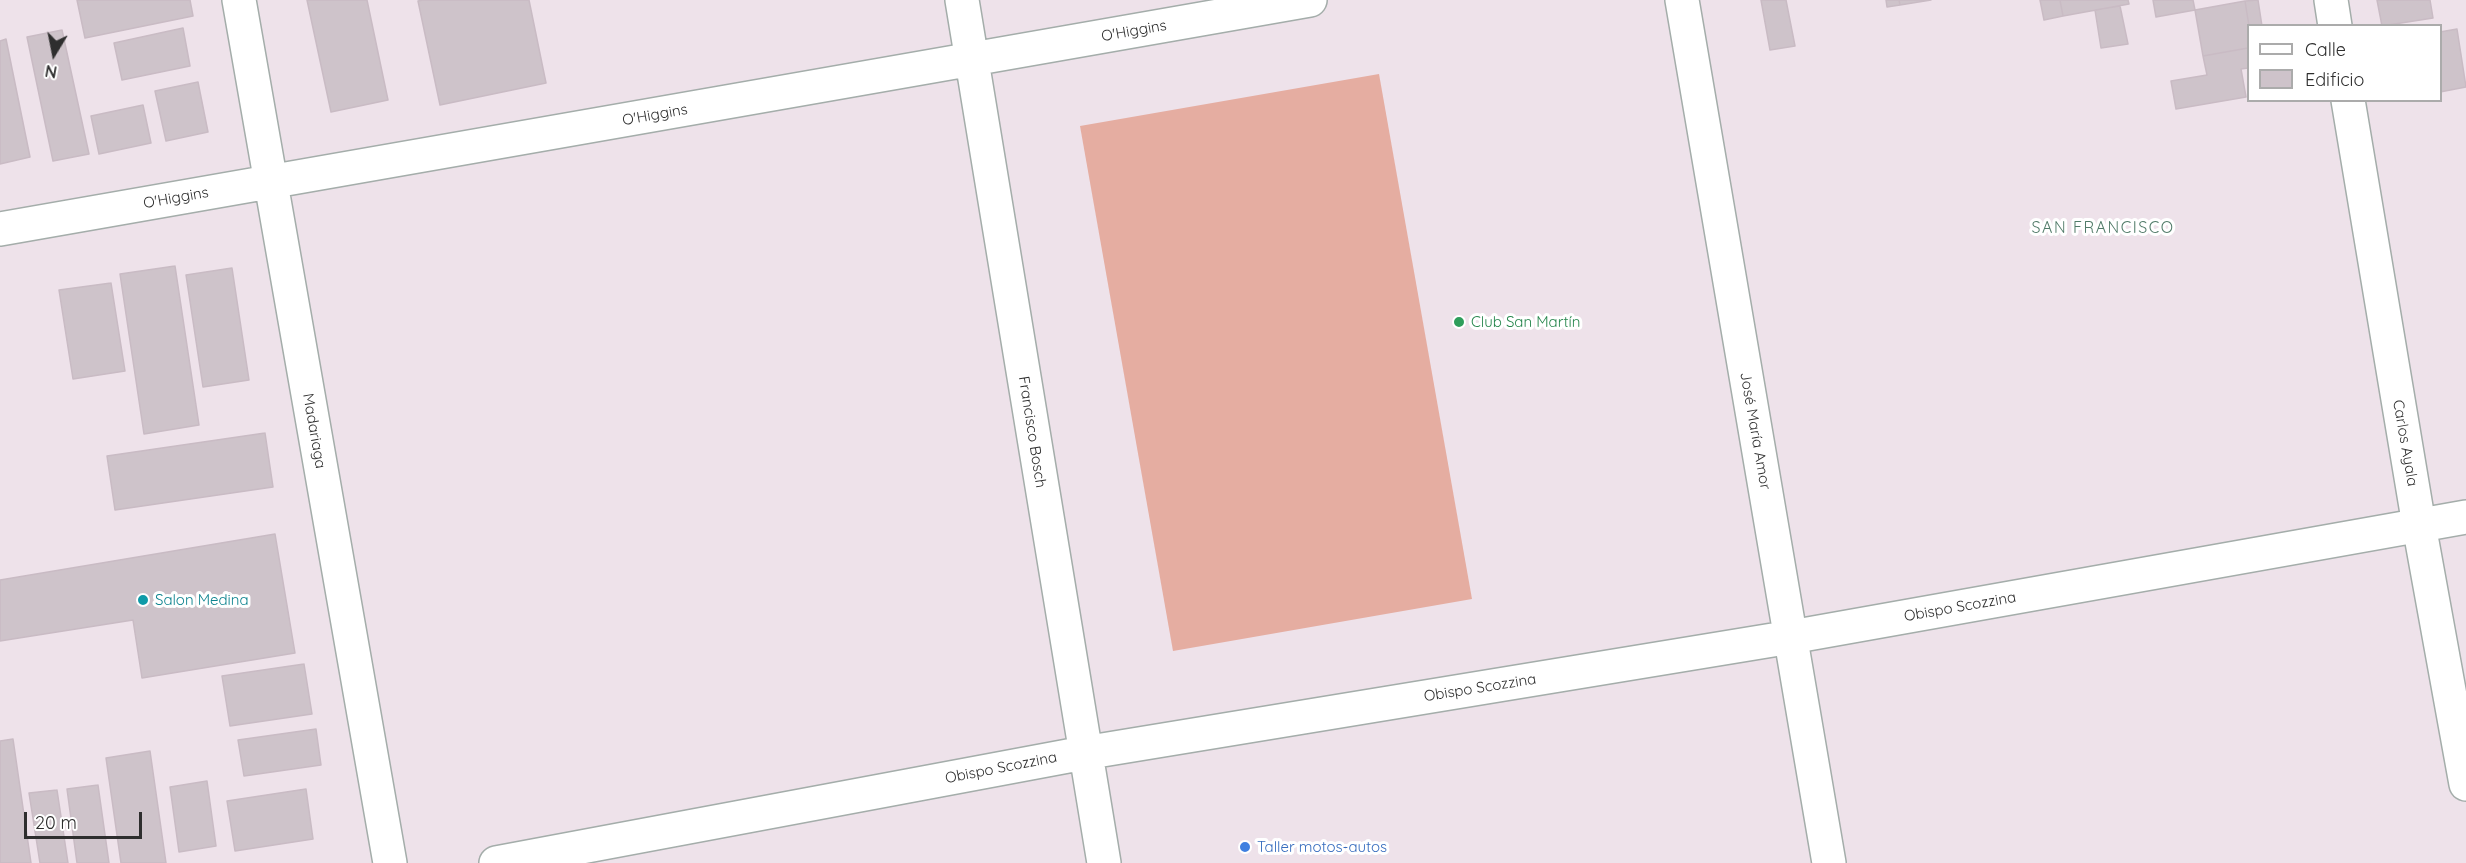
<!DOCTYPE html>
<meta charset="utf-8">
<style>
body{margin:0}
#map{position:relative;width:2466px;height:863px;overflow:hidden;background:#eee2ea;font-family:Quicksand,sans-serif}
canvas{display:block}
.legend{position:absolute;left:2247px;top:24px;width:195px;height:78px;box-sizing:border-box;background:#fff;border:2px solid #ababab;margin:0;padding:8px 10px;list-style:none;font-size:18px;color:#2e2e2e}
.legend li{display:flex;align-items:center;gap:12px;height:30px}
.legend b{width:30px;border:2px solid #ababab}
.north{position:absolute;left:24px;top:24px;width:60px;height:60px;-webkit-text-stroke:4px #fff;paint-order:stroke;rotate:190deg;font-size:16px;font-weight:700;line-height:24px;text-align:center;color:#2e2e2e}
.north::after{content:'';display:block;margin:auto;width:21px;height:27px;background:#2e2e2e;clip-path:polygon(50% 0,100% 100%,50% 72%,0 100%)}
.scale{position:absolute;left:24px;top:812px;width:118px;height:27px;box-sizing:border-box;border:3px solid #2e2e2e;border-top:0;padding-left:8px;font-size:18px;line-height:21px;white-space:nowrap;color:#2e2e2e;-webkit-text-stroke:4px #fff;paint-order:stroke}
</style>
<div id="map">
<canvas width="2466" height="863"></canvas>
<ul class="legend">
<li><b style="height:8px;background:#fff"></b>Calle</li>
<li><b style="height:16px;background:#cec3ca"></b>Edificio</li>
</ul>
<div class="north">N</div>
<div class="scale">20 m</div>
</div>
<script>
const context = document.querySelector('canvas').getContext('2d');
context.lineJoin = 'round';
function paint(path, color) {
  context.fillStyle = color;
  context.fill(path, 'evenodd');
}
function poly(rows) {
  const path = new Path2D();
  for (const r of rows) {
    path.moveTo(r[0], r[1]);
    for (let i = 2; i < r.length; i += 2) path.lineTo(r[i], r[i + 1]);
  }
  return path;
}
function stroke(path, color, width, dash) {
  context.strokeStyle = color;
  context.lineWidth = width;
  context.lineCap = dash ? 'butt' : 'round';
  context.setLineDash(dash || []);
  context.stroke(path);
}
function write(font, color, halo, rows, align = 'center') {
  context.font = font + ' Quicksand,sans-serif';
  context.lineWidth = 6;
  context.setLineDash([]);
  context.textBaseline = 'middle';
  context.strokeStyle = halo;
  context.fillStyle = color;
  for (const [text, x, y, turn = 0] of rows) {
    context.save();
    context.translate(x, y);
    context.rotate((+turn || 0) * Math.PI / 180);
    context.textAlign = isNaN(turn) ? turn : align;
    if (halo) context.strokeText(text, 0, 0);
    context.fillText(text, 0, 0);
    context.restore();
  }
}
paint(poly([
 [1379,74,1472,599,1173,651,1080,126]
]), '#e5ada1');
const building = poly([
 [77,0,190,0,193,16,85,38,77,0],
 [307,0,367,0,388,100,331,112,307,0],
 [423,0,529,0,546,83,440,105,418,1,423,0],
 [1761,0,1786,0,1795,46,1770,50,1761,0],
 [1886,0,1899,0,1900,5,1887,7,1886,0],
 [1899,0,1931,0,1900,5,1899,0],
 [2040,0,2060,0,2063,16,2044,20,2040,0],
 [2060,0,2128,0,2129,4,2063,16,2060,0],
 [2153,0,2193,0,2195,10,2156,17,2153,0],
 [2258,0,2262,26,2249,26,2245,1,2258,0],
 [2377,0,2430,0,2433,18,2382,26,2377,0],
 [2245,1,2249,26,2248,48,2203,56,2195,10,2245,1],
 [2120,6,2128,44,2101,48,2095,10,2120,6],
 [183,28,190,66,122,80,114,43,183,28],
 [2457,29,2466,87,2440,92,2440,32,2457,29],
 [62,30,89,154,53,161,27,37,62,30],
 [6,39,30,157,0,164,0,41,6,39],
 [2248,48,2248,68,2241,69,2246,97,2176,109,2171,81,2207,75,2203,56,2248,48],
 [198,82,208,132,166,141,155,91,198,82],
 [143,105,151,143,99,154,91,116,143,105],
 [175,266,199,425,144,434,120,274,175,266],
 [232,268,249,380,203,387,186,275,232,268],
 [111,283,125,371,73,379,59,290,111,283],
 [265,433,273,487,115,510,107,456,265,433],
 [275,534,295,653,142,678,133,620,0,641,0,580,275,534],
 [304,664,312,714,230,726,222,676,304,664],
 [316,729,321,765,244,776,238,740,316,729],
 [13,739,31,863,0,863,0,741,13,739],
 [150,751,166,863,121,863,106,758,150,751],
 [207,781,216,846,179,852,170,787,207,781],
 [98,785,109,863,77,863,67,789,98,785],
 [306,789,313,839,235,851,227,801,306,789],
 [57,790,68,863,40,863,29,793,57,790]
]);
paint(building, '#cec3ca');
stroke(building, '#c9bbc4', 1.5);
const minor = poly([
 [239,0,390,863],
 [962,0,1104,863],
 [1682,0,1829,863],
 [2331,0,2335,26],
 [2348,100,2419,525,2466,784],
 [0,229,1310,0],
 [496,863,1084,753,1791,637,2466,517]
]);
stroke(minor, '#a4adaa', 36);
stroke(minor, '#fff', 33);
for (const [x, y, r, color] of [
 [1459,322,6,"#2e9e5b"],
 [143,600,6,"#0f9aa8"],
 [1245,847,6,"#3f7fe0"]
]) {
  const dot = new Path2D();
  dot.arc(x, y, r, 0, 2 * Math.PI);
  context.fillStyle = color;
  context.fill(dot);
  stroke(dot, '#fff', 2);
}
write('15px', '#2e2e2e', '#fff', [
 ["O'Higgins",1134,31,-10],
 ["O'Higgins",655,115,-10],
 ["O'Higgins",176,198,-10],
 ["Madariaga",314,431,80],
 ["José María Amor",1755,431,80],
 ["Francisco Bosch",1032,432,81],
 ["Carlos Ayala",2405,443,80],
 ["Obispo Scozzina",1960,607,-10],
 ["Obispo Scozzina",1480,688,-9],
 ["Obispo Scozzina",1001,768,-11]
]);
write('15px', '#27864d', '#fff', [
 ["Club San Martín",1471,322]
], 'left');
write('15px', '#0d838f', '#fff', [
 ["Salon Medina",155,600]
], 'left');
write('15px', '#366cbe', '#fff', [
 ["Taller motos-autos",1257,847]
], 'left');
context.letterSpacing = '1.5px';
write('16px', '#517b69', '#fff', [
 ["SAN FRANCISCO",2103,228]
]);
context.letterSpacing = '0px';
</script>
